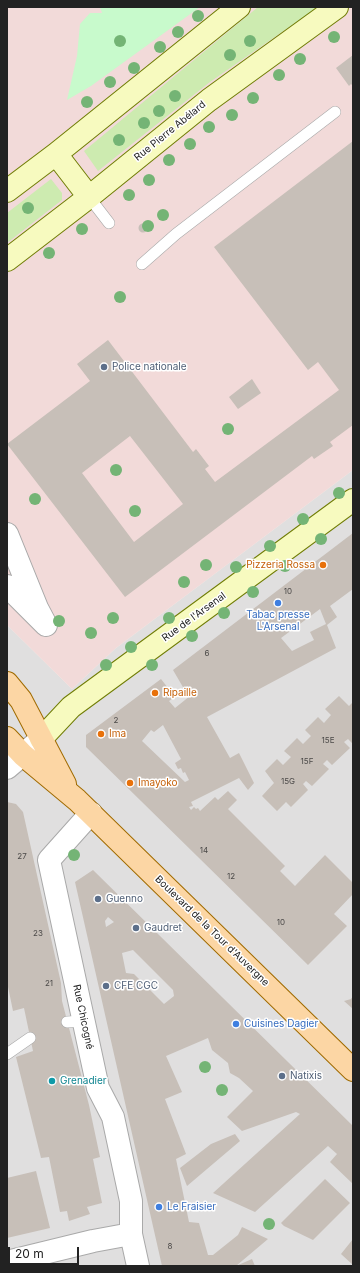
<!DOCTYPE html>
<meta charset="utf-8">
<style>
body{margin:0}
#map{position:relative;width:360px;height:1273px;overflow:hidden;background:#f2efe9;font-family:Inter,sans-serif}
canvas{display:block}
.frame{position:absolute;inset:0;border:8px solid #222;pointer-events:none}
.scale{position:absolute;left:8px;top:1247px;width:71px;height:18px;box-sizing:border-box;border:2px solid #222;border-top:0;padding-left:5px;font-size:12px;line-height:14px;white-space:nowrap;color:#222;-webkit-text-stroke:3px #fff;paint-order:stroke}
</style>
<div id="map">
<canvas width="360" height="1273"></canvas>
<div class="frame"></div>
<div class="scale">20 m</div>
</div>
<script>
const context = document.querySelector('canvas').getContext('2d');
context.lineJoin = 'round';
function paint(path, color) {
  context.fillStyle = color;
  context.fill(path, 'evenodd');
}
function poly(rows) {
  const path = new Path2D();
  for (const r of rows) {
    if (r.length === 3) {
      path.moveTo(r[0] + r[2], r[1]);
      path.arc(r[0], r[1], r[2], 0, 2 * Math.PI);
      continue;
    }
    path.moveTo(r[0], r[1]);
    for (let i = 2; i < r.length; i += 2) path.lineTo(r[i], r[i + 1]);
  }
  return path;
}
function stroke(path, color, width, dash) {
  context.strokeStyle = color;
  context.lineWidth = width;
  context.lineCap = dash ? 'butt' : 'round';
  context.setLineDash(dash || []);
  context.stroke(path);
}
function write(font, color, halo, rows, align = 'center') {
  context.font = font + ' Inter,sans-serif';
  context.lineWidth = 3;
  context.setLineDash([]);
  context.textBaseline = 'middle';
  context.strokeStyle = halo;
  context.fillStyle = color;
  for (const [text, x, y, turn = 0] of rows) {
    context.save();
    context.translate(x, y);
    context.rotate((+turn || 0) * Math.PI / 180);
    context.textAlign = isNaN(turn) ? turn : align;
    if (halo) context.strokeText(text, 0, 0);
    context.fillText(text, 0, 0);
    context.restore();
  }
}
paint(poly([
 [353,470,353,1266,7,1266,7,625,72,689,116,648]
]), '#e0dfdf');
paint(poly([
 [7,7,353,7,353,470,116,648,72,689,7,625]
]), '#f2dad9');
paint(poly([
 [258,7,318,7,210,82,98,171,84,151],
 [51,179,62,193,62,200,7,243,7,213]
]), '#cdebb0');
paint(poly([
 [100,7,200,7,91,86,67,100,77,56,80,24,90,13,102,13]
]), '#c8facc');
paint(poly([
 [353,55,353,86,351,84,349,86,336,68],
 [353,141,353,425,330,442,333,446,314,459,312,456,125,597,7,444,90,381,77,364,108,340,193,452,196,449,209,466,205,469,215,482,339,390,318,362,308,370,214,247],
 [130,436,183,504,134,542,82,473],
 [143,228,4.5],
 [252,379,261,393,238,409,229,397],
 [353,533,353,589,330,606,337,617,327,625,336,648,207,717,230,758,239,753,254,783,248,790,239,778,191,802,193,806,189,807,191,810,194,807,196,809,198,808,200,811,215,797,218,800,228,791,237,800,228,809,285,866,280,871,295,886,325,855,353,883,353,894,334,914,347,926,308,965,86,747,86,735,161,679,175,697,169,701,175,708,190,696,187,694,173,670],
 [320,609,326,624,310,632,314,640,292,651,281,638],
 [163,725,181,759,175,763,178,769,181,768,183,773,185,772,189,780,185,782,142,741,151,730,154,732],
 [339,696,349,706,353,702,353,744,348,739,344,742,350,748,332,765,327,760,323,764,329,769,312,786,306,781,303,784,308,790,291,807,286,802,277,811,262,796,274,783,265,771,277,759,283,765,291,757,284,751,297,738,303,744,311,736,305,730,318,717,324,723,331,715,325,709],
 [7,802,16,804,23,812,61,983,62,1001,89,1105,100,1157,93,1159,102,1203,87,1207,90,1214,69,1221,67,1211,60,1212,49,1157,41,1158,16,1057,33,1051,24,1008,13,1011,7,982],
 [93,870,353,1126,353,1184,330,1162,337,1154,328,1146,255,1212,213,1193,300,1114,296,1112,242,1131,227,1117,253,1091,239,1078,230,1073,228,1063,212,1050,208,1038,166,1056,182,1092,165,1099,186,1154,176,1159,189,1222,199,1223,208,1255,213,1255,238,1235,242,1227,268,1239,236,1266,162,1266,75,882],
 [108,917,114,922,106,927,105,921],
 [133,950,173,990,174,996,164,1004,134,974,126,973,122,953],
 [353,996,353,1009,344,1001,351,999],
 [235,1134,240,1141,187,1186,180,1168,211,1144],
 [36,1171,50,1228,7,1238,7,1178],
 [325,1179,350,1203,313,1240,284,1226,281,1223],
 [353,1239,353,1265,341,1254],
 [252,1259,255,1266,236,1266]
]), '#c7bfb8');
const lane = poly([
 [89,197,109,223],
 [142,264,176,234,335,112],
 [67,1022,84,1021],
 [7,1054,30,1038]
]);
const street = poly([
 [7,534,37,608,46,625,7,586],
 [7,768,41,739],
 [91,813,49,860,98,1088,113,1117,131,1201,131,1234,138,1266],
 [7,1262,93,1241,131,1234]
]);
const secondary = poly([
 [56,154,89,197],
 [7,191,56,154,239,7],
 [7,260,89,197,209,100,337,7],
 [41,739,71,707,353,500]
]);
const primary = poly([
 [7,683,21,700,65,784],
 [7,738,23,755,77,800,353,1070]
]);
stroke(lane, '#a9a9a9', 12);
stroke(street, '#a9a9a9', 24);
stroke(secondary, '#707d05', 24);
stroke(primary, '#a06b00', 24);
stroke(lane, '#fff', 11);
stroke(street, '#fff', 22);
stroke(secondary, '#f7fabf', 22);
stroke(primary, '#fcd6a4', 22);
context.fillStyle = '#74b475';
for (const [x, y] of [
 [198,16],
 [178,32],
 [334,37],
 [120,41],
 [250,41],
 [160,47],
 [230,55],
 [300,59],
 [134,68],
 [279,75],
 [110,82],
 [175,96],
 [253,98],
 [87,102],
 [159,111],
 [232,115],
 [144,123],
 [209,127],
 [119,140],
 [190,144],
 [169,160],
 [149,180],
 [129,195],
 [28,208],
 [163,215],
 [148,226],
 [82,229],
 [49,253],
 [120,297],
 [228,429],
 [116,470],
 [339,493],
 [35,499],
 [135,511],
 [303,519],
 [321,539],
 [270,546],
 [206,565],
 [285,566],
 [236,567],
 [184,582],
 [253,592],
 [224,613],
 [113,618],
 [169,618],
 [59,621],
 [91,633],
 [192,636],
 [131,647],
 [106,665],
 [152,665],
 [74,855],
 [205,1067],
 [222,1090],
 [269,1224]
]) {
  context.beginPath();
  context.arc(x, y, 6, 0, 2 * Math.PI);
  context.fill();
}
for (const [x, y, r, color] of [
 [104,367,4,"#5c6f8a"],
 [323,565,4,"#e8710a"],
 [278,603,4,"#3f7fe0"],
 [155,693,4,"#e8710a"],
 [101,734,4,"#e8710a"],
 [130,783,4,"#e8710a"],
 [98,899,4,"#5c6f8a"],
 [136,928,4,"#5c6f8a"],
 [106,986,4,"#5c6f8a"],
 [236,1024,4,"#3f7fe0"],
 [282,1076,4,"#5c6f8a"],
 [52,1081,4,"#0f9aa8"],
 [159,1207,4,"#3f7fe0"]
]) {
  const dot = new Path2D();
  dot.arc(x, y, r, 0, 2 * Math.PI);
  context.fillStyle = color;
  context.fill(dot);
  stroke(dot, '#fff', 1.5);
}
write('8px', '#4b4948', null, [
 ["10",288,592],
 ["6",207,654],
 ["2",116,721],
 ["15E",328,741],
 ["15F",307,762],
 ["15G",288,782],
 ["14",204,851],
 ["27",22,857],
 ["12",231,877],
 ["10",281,923],
 ["23",38,934],
 ["21",49,984],
 ["8",170,1247]
]);
write('10px', '#222', '#fff', [
 ["Rue Pierre Abélard",170,131,-39],
 ["Rue de l'Arsenal",194,617,-36],
 ["Boulevard de la Tour d'Auvergne",212,931,44],
 ["Rue Chicogné",83,1017,78]
]);
write('10px', '#4e5e75', '#fff', [
 ["Police nationale",112,367],
 ["Guenno",106,899],
 ["Gaudret",144,928],
 ["CFE CGC",114,986],
 ["Natixis",290,1076]
], 'left');
write('10px', '#c56008', '#fff', [
 ["Pizzeria Rossa",315,565,"right"],
 ["Ripaille",163,693],
 ["Ima",109,734],
 ["Imayoko",138,783]
], 'left');
write('10px', '#366cbe', '#fff', [
 ["Tabac presse",278,615,"center"],
 ["L'Arsenal",278,627,"center"],
 ["Cuisines Dagier",244,1024],
 ["Le Fraisier",167,1207]
], 'left');
write('10px', '#0d838f', '#fff', [
 ["Grenadier",60,1081]
], 'left');
</script>
